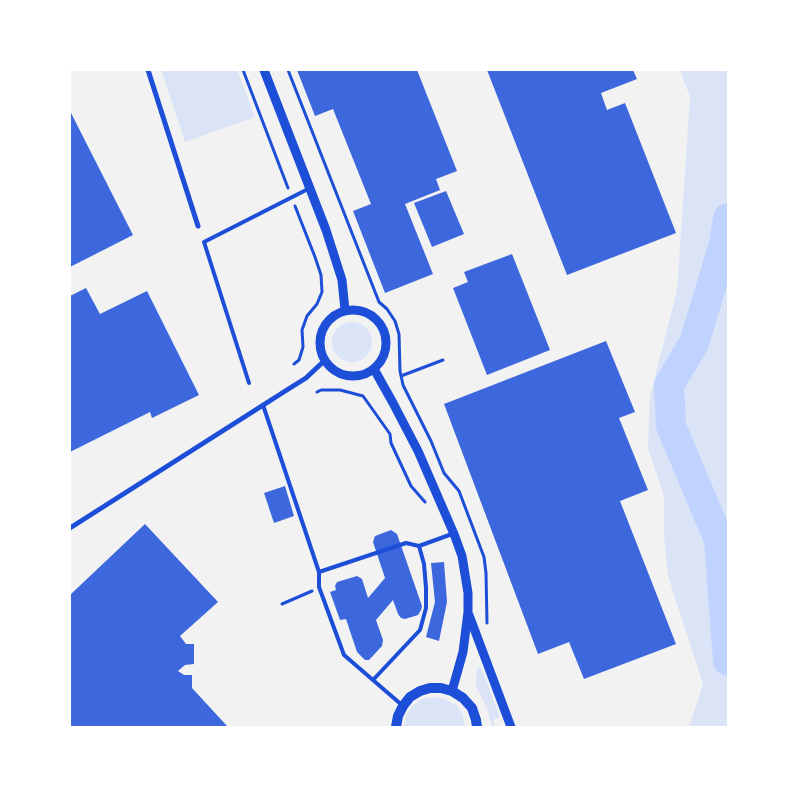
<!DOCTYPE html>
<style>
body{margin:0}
#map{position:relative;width:798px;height:797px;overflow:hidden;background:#f2f2f2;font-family:"DejaVu Sans",sans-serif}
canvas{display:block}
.frame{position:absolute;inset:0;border:71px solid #fff;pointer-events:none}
</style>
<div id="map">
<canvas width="798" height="797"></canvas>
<div class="frame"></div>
</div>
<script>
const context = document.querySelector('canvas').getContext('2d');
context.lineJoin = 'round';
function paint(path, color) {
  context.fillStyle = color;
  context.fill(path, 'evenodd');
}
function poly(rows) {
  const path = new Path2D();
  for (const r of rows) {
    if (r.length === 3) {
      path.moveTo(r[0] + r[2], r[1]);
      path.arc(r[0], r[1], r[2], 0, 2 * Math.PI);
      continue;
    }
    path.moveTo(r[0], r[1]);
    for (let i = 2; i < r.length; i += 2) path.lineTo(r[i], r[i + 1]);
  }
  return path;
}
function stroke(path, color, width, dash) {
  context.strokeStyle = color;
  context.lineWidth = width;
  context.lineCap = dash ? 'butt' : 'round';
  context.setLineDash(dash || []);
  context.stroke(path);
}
paint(poly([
 [161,70,237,70,255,117,185,142],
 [680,70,728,70,728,727,689,727,703,684,668,576,664,535,664,496,648,449,650,396,677,291,690,97],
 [352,342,20],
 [481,667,500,717,493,720,495,727,492,727,487,708,476,686,477,668],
 [433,697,445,699,456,705,463,715,465,727,404,727,405,717,412,706,422,699]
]), '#dbe4f7');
stroke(poly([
 [728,218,724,244,694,343,669,385,671,426,719,540,728,661]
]), '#bfd3fe', 30);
paint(poly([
 [297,70,417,70,457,171,436,179,440,190,405,204,433,274,385,293,353,211,371,204,333,109,315,116],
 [487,70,633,70,637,79,601,93,607,110,625,103,676,233,567,275],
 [70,111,133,235,70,267],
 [446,191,464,234,432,247,414,203],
 [512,254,550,350,487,375,453,288,468,282,464,272],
 [86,288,100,314,147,291,199,395,152,418,150,412,70,452,70,296],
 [606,341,635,412,619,418,648,490,620,501,676,644,584,679,569,642,538,654,444,404],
 [285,486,294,516,274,523,264,493],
 [145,524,218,602,180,636,186,644,194,644,194,664,185,665,178,671,184,675,192,675,192,688,228,727,70,727,70,595],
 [391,530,397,534,422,606,421,610,418,615,405,619,401,618,398,614,393,600,376,620,383,640,382,646,369,660,365,660,357,652,346,619,340,620,330,592,336,590,335,586,337,582,357,576,362,579,368,598,385,578,373,542,375,536],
 [444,562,447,602,439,641,426,637,435,602,431,563]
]), '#3d67dc');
stroke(poly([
 [243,70,288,188],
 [288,70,379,302,387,309,395,321,399,334,400,371,403,385,431,441,444,473,459,491,484,557,486,573,487,623],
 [294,364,299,360,303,347,302,330,307,316,317,304,322,292,321,275,315,257,295,206],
 [401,376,443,360],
 [317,392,321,390,340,390,363,396,390,434,391,443,411,486,425,502],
 [282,604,312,591]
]), '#1d4ed8', 3);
stroke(poly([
 [249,383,204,242,310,188],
 [263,405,319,572,319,587,344,655,403,706],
 [319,572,406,543,419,546,452,534],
 [373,680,420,630,426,608,426,588,424,564,419,546]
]), '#1d4ed8', 4);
stroke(poly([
 [148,70,198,226],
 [70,528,290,388,306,378,324,361]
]), '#1d4ed8', 5);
stroke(poly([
 [264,70,326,230,342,280,345,310],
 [353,343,33],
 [374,369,393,403,418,451,454,534,462,556,468,593,468,612,463,652,452,691],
 [469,615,511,727]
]), '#1d4ed8', 9);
stroke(poly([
 [396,727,398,716,403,706,410,697,420,691,430,688,441,688,452,691,463,698,472,708,476,720,477,727]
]), '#1d4ed8', 10);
</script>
